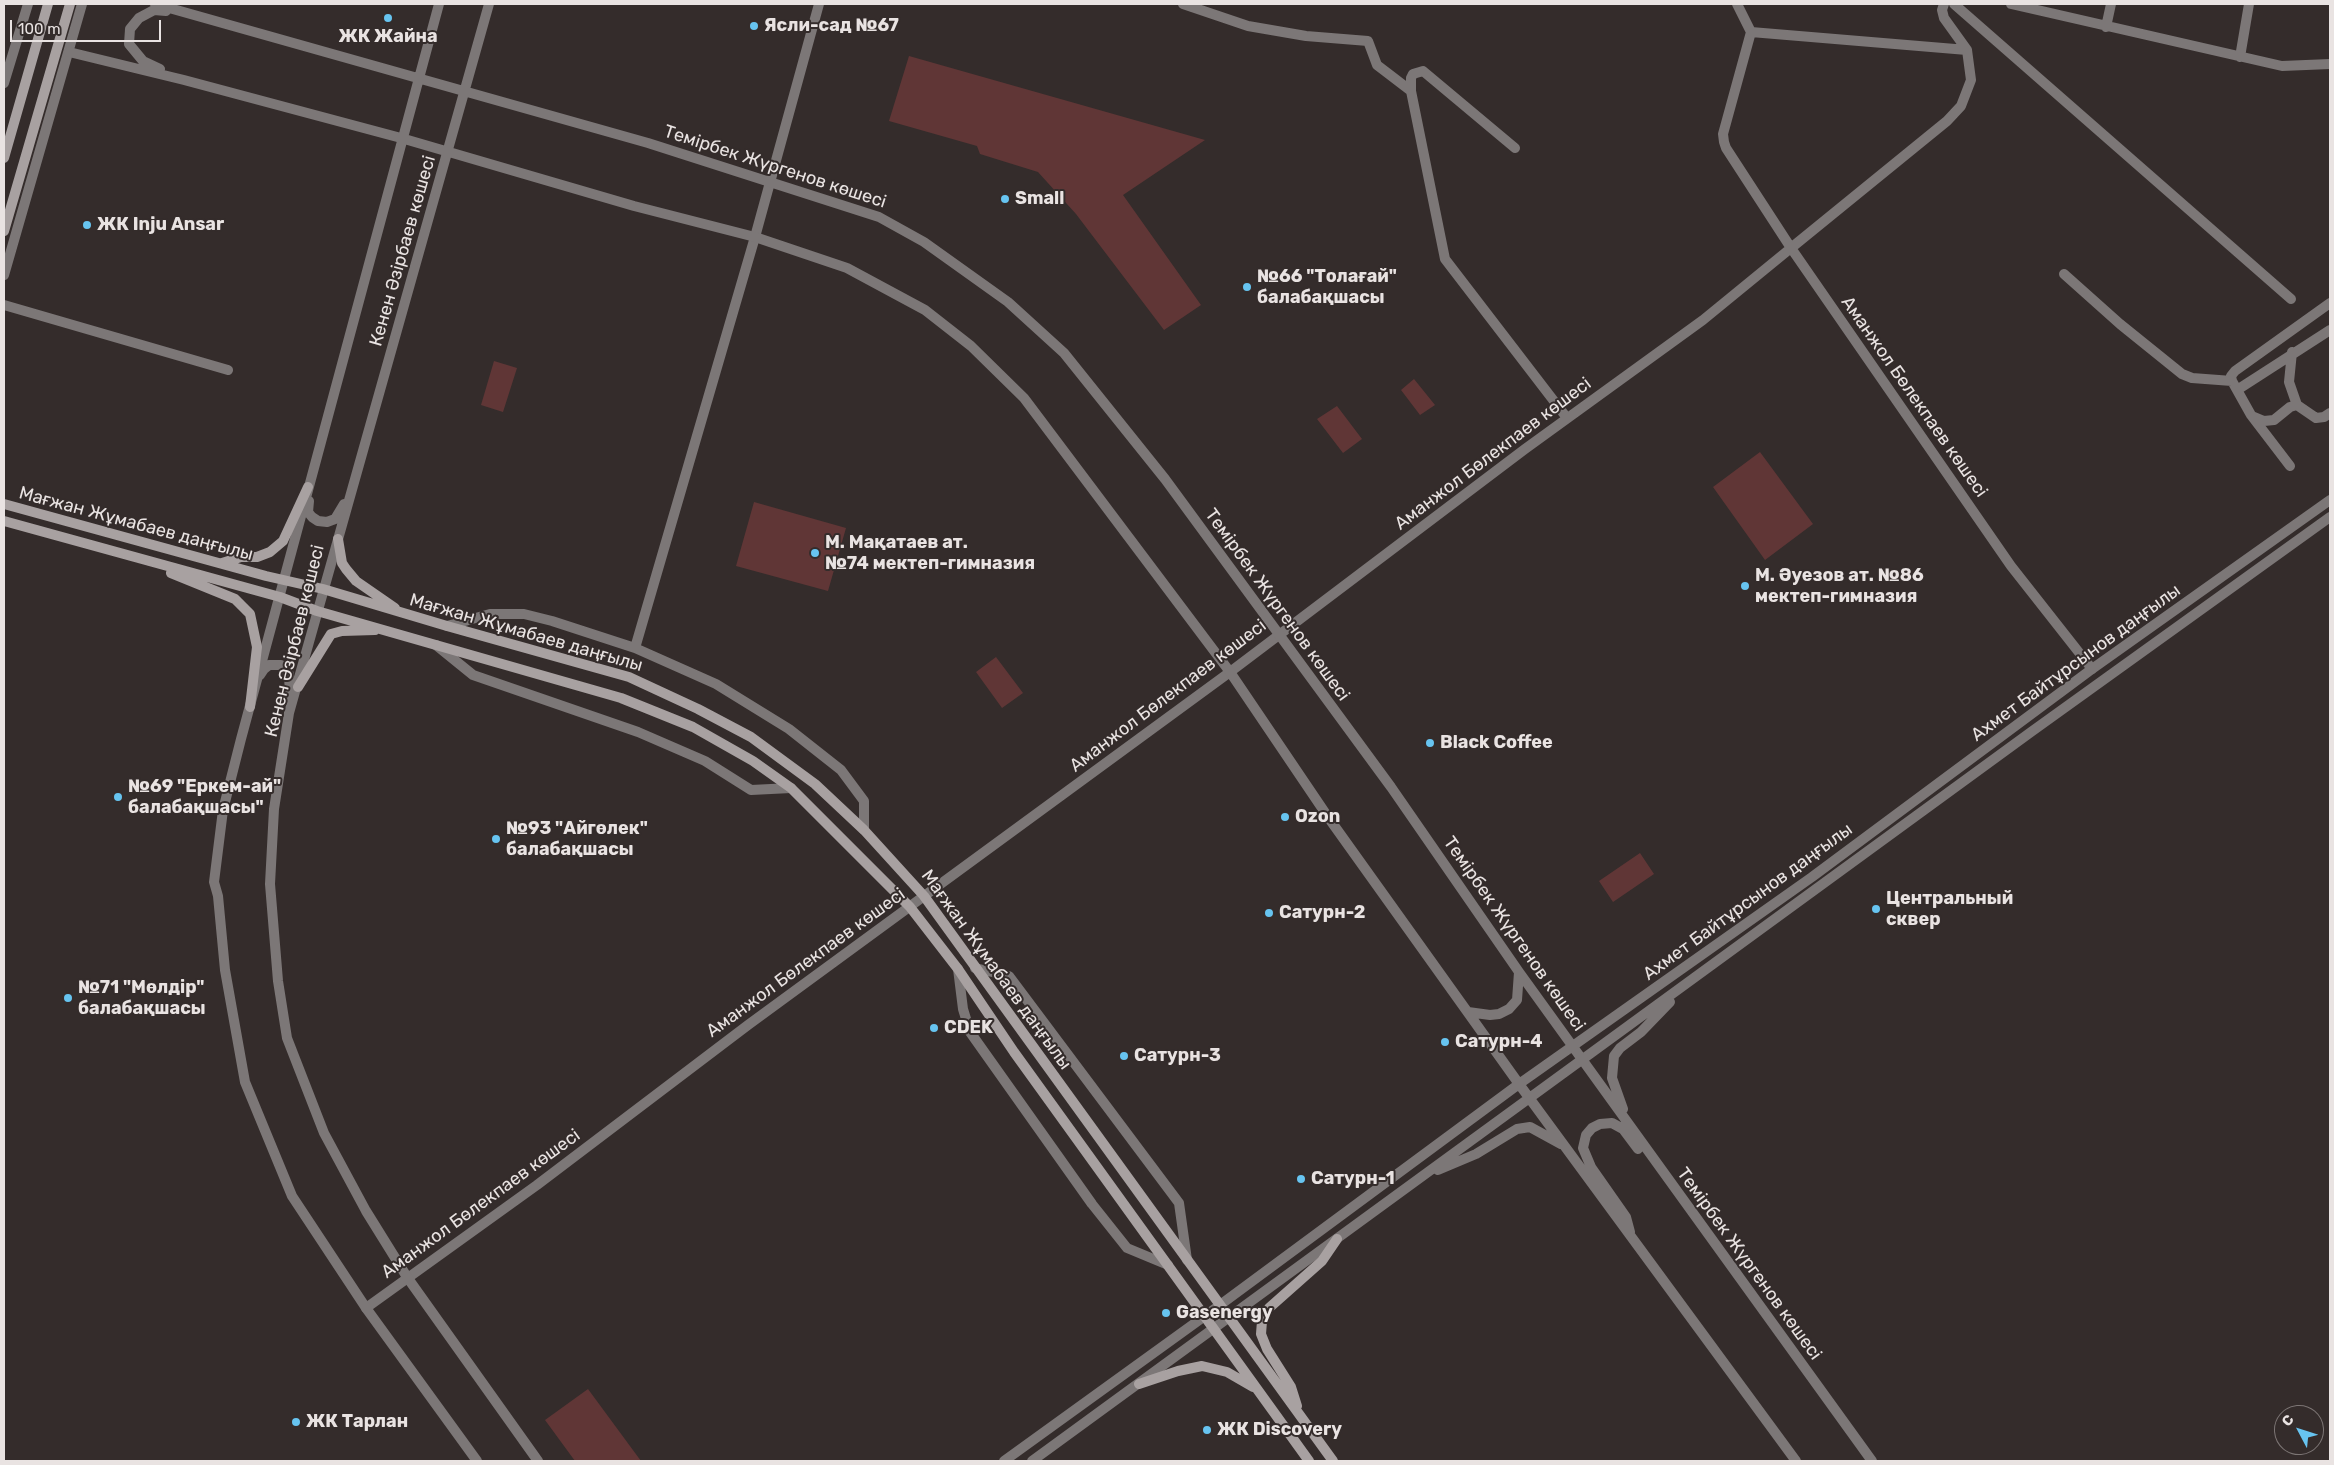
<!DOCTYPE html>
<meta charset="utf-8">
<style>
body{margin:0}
#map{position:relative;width:2334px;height:1465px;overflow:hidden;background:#342c2b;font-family:Rubik,sans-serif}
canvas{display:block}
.frame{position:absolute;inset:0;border:5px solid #e9e3e2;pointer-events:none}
.north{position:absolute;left:2274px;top:1405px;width:50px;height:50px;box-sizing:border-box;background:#342c2b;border:1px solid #7c7574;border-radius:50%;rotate:310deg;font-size:14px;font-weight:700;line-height:20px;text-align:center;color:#e9e3e2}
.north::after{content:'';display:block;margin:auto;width:18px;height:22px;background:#67c4f0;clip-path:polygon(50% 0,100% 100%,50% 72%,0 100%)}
.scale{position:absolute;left:10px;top:20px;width:151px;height:22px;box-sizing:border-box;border:2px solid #e9e3e2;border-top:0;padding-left:6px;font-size:15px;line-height:18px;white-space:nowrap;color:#e9e3e2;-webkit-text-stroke:4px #342c2b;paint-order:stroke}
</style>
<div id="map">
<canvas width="2334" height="1465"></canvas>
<div class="frame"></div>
<div class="north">С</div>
<div class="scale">100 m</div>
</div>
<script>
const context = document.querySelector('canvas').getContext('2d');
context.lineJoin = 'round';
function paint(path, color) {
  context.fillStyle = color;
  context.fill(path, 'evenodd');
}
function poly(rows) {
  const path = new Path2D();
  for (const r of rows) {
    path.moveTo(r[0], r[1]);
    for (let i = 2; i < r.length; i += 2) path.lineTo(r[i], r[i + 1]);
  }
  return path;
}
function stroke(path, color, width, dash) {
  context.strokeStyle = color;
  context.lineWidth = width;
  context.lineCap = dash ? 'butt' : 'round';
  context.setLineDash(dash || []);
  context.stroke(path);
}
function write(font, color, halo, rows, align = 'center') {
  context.font = font + ' Rubik,sans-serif';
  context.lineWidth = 4;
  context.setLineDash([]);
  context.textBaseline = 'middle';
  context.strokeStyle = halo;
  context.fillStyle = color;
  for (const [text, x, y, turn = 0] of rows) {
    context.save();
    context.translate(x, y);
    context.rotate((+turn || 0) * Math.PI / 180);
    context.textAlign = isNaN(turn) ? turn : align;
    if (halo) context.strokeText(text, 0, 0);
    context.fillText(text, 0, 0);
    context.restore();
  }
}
paint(poly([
 [909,56,1205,140,1123,195,1201,305,1164,330,1076,214,1038,172,980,154,977,146,889,121],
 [494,361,517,368,503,412,481,405],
 [1414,379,1435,405,1420,415,1401,390],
 [1337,406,1362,439,1343,453,1317,419],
 [1760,452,1813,524,1765,560,1713,487],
 [754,502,846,528,828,591,736,566],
 [996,657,1023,693,1002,708,976,672],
 [1640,853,1654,874,1613,902,1599,881],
 [588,1389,641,1461,575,1461,545,1420]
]), '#603636');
stroke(poly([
 [1183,4,1248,26,1306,36,1368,41,1377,65,1411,91],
 [1737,4,1751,32,1723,134,1724,142,1726,148,1791,248,1947,121,1961,106,1971,80,1967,50,1944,18,1942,10,1944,4],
 [1954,4,2291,299],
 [2011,4,2282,66,2330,64],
 [2106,27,2111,4],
 [1751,32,1967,50],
 [2240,57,2249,4],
 [4,83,28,4],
 [1515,148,1423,71,1413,74,1411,78,1411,91,1445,259,1567,418],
 [2064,274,2120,324,2182,374,2192,378,2232,381],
 [4,275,82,4],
 [4,305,228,370],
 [2292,352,2289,382,2297,405],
 [2237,390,2330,330],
 [2252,416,2264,421,2274,420,2290,407,2297,405,2316,418,2324,417,2330,413],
 [2290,466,2251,415,2232,381,2231,376,2235,371,2330,303],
 [447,626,490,614,524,614,552,621,635,648,716,684,789,729,841,770,864,801,864,830],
 [436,645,473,675,638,732,705,761,751,790,791,788],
 [635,648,755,237,819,4],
 [975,968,1009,976,1179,1203,1187,1260],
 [958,969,963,1009,970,1032,1092,1204,1127,1248,1168,1265],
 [366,1308,537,1185,748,1025,1230,672,1525,449,1703,320,1791,248,2011,566,2092,669]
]), '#7c7777', 10);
stroke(poly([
 [155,4,648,143,879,217,924,242,1008,302,1064,353,1165,479,1391,787,1519,972,1872,1461],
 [439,4,241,739,223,810,214,882,218,896,225,970,245,1082,292,1196,366,1308,477,1461],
 [489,4,289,713,274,809,270,884,278,981,287,1038,324,1133,366,1211,407,1277,538,1461],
 [69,52,184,80,401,138,634,206,755,237,847,268,925,310,971,346,1024,398,1230,672,1328,817,1519,1084,1796,1461],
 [160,69,143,61,129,44,130,29,139,18,154,10,166,11],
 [309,501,308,512,312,517,318,521,327,522,335,519,344,504],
 [260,675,264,669,269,665,281,665,289,674,290,697],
 [1468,1012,1490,1015,1499,1014,1509,1009,1517,1000,1519,972],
 [1623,1109,1612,1078,1614,1056,1620,1048,1641,1032,1670,1002],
 [1438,1170,1476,1154,1517,1129,1530,1127,1561,1144],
 [1630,1232,1626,1217,1591,1167,1583,1148,1586,1135,1592,1128,1600,1124,1612,1123,1623,1129,1638,1149],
 [1004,1461,1220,1305,1519,1084,1812,877,2092,669,2330,500],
 [1032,1461,2031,732,2330,517]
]), '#7c7777', 10);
stroke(poly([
 [4,158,48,4],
 [4,231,70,4],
 [4,504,266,576,323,589,447,626,629,677,698,709,751,737,815,784,864,830,924,896,1333,1461],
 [4,521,280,597,317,611,621,698,693,727,753,761,791,788,910,907,958,969,1014,1052,1309,1461],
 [338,539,342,563,346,569,356,581,395,608],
 [222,563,241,557,257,557,270,552,283,541,308,487],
 [171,573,235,599,250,614,257,647,250,707],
 [298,687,331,634,342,631,375,630],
 [1139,1384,1178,1371,1202,1366,1227,1372,1253,1387],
 [1297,1406,1291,1387,1267,1349,1261,1334,1262,1321,1269,1308,1322,1261,1337,1239]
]), '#a8a1a1', 10);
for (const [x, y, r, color] of [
 [388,18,5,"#67c4f0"],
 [754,26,5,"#67c4f0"],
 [1005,199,5,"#67c4f0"],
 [87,225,5,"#67c4f0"],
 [1247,287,5,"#67c4f0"],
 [815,553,5,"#67c4f0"],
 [1745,586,5,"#67c4f0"],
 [1430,743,5,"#67c4f0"],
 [118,797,5,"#67c4f0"],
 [1285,817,5,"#67c4f0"],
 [496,839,5,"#67c4f0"],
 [1876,909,5,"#67c4f0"],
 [1269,913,5,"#67c4f0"],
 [68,998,5,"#67c4f0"],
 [934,1028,5,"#67c4f0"],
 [1445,1042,5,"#67c4f0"],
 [1124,1056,5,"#67c4f0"],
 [1301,1179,5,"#67c4f0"],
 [1166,1313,5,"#67c4f0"],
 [296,1422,5,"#67c4f0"],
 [1207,1430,5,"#67c4f0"]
]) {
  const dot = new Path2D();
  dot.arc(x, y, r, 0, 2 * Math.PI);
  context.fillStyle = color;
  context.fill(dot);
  stroke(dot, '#342c2b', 2);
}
write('bold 18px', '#e9e3e2', '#342c2b', [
 ["Ясли-сад №67",764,26],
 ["ЖК Жайна",388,37,"center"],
 ["Small",1015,199],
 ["ЖК Inju Ansar",97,225],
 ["№66 \"Толағай\"",1257,277],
 ["балабақшасы",1257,298],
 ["М. Мақатаев ат.",825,543],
 ["№74 мектеп-гимназия",825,564],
 ["М. Әуезов ат. №86",1755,576],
 ["мектеп-гимназия",1755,597],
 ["Black Coffee",1440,743],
 ["№69 \"Еркем-ай\"",128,787],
 ["балабақшасы\"",128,808],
 ["Ozon",1295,817],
 ["№93 \"Айгөлек\"",506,829],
 ["балабақшасы",506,850],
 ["Центральный",1886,899],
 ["сквер",1886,920],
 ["Сатурн-2",1279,913],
 ["№71 \"Мөлдір\"",78,988],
 ["балабақшасы",78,1009],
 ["CDEK",944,1028],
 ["Сатурн-4",1455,1042],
 ["Сатурн-3",1134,1056],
 ["Сатурн-1",1311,1179],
 ["Gasenergy",1176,1313],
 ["ЖК Тарлан",306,1422],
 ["ЖК Discovery",1217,1430]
], 'left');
write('18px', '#e9e3e2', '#342c2b', [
 ["Темірбек Жүргенов көшесі",775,167,18],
 ["Кенен Әзірбаев көшесі",403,251,-74],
 ["Аманжол Бөлекпаев көшесі",1914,397,55],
 ["Аманжол Бөлекпаев көшесі",1493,454,-37],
 ["Мағжан Жұмабаев даңғылы",136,524,15],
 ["Темірбек Жүргенов көшесі",1277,605,54],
 ["Мағжан Жұмабаев даңғылы",526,633,16],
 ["Кенен Әзірбаев көшесі",295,641,-76],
 ["Ахмет Байтұрсынов даңғылы",2076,663,-36],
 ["Аманжол Бөлекпаев көшесі",1168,696,-37],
 ["Ахмет Байтұрсынов даңғылы",1748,902,-36],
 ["Темірбек Жүргенов көшесі",1514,934,55],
 ["Аманжол Бөлекпаев көшесі",806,963,-36],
 ["Мағжан Жұмабаев даңғылы",996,970,54],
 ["Аманжол Бөлекпаев көшесі",481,1204,-36],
 ["Темірбек Жүргенов көшесі",1749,1264,54]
]);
</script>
